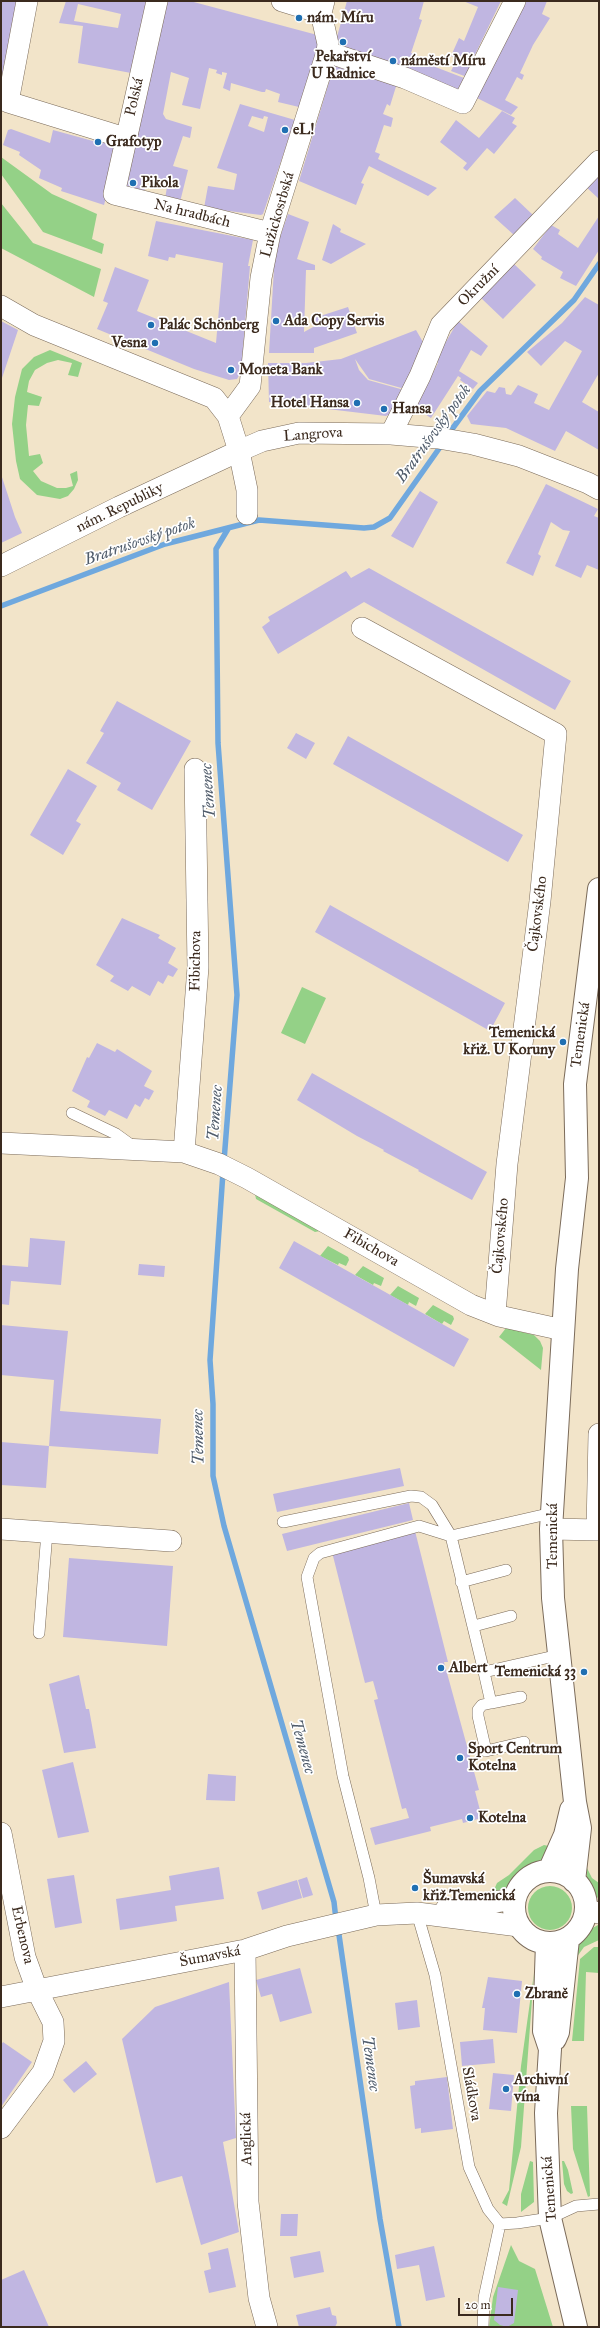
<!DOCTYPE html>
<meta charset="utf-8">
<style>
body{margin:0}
#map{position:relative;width:600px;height:2328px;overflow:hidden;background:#f2e4c9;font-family:"IM FELL Great Primer",serif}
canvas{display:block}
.frame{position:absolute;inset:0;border:2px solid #3b2a1e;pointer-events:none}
.scale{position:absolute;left:458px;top:2298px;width:55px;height:18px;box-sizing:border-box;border:2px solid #3b2a1e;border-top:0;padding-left:5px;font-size:12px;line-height:14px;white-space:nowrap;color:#3b2a1e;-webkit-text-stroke:3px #fff;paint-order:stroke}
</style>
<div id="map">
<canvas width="600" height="2328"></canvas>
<div class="frame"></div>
<div class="scale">20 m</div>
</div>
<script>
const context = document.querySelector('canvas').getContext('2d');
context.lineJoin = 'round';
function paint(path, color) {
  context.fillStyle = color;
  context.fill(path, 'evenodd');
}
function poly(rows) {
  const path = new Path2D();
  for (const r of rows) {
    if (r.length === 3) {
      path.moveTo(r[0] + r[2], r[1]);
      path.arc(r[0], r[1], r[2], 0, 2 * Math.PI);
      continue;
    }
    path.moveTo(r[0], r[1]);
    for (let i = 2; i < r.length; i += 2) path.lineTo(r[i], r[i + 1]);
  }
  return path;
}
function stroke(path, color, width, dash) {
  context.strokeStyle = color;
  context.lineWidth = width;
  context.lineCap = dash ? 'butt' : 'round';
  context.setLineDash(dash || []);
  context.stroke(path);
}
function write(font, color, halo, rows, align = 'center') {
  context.font = font + ' "IM FELL Great Primer",serif';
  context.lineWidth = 3.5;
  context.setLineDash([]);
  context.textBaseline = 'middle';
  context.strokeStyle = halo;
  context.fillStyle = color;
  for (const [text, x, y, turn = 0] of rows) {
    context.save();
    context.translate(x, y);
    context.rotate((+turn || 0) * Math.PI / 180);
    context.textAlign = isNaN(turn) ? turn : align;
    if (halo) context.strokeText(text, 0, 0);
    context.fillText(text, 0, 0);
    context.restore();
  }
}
paint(poly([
 [1,157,52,194,97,214,92,239,104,244,102,254,43,232,1,174],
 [1,203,33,243,101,269,94,297,1,248],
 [50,350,82,363,78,377,68,375,72,363,58,360,47,363,35,370,29,381,27,392,42,397,39,406,28,405,26,425,29,456,40,454,43,463,33,471,41,481,57,488,66,488,73,486,70,474,77,471,78,480,74,489,68,496,60,499,37,495,20,479,16,461,12,424,15,397,22,369,34,357],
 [302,987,326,998,305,1044,281,1033],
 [255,1194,320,1231,315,1232,256,1199],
 [328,1246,348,1257,349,1260,346,1266,339,1263,338,1265,320,1256],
 [363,1266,384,1278,381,1286,374,1283,373,1285,355,1275],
 [398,1286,419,1298,416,1306,409,1302,408,1305,390,1295],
 [433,1305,453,1316,454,1319,451,1325,444,1321,442,1324,425,1314],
 [506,1328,534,1335,540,1341,543,1348,541,1370,499,1337],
 [544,1845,553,1847,543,1862,526,1870,503,1890,492,1894,497,1883,509,1875,534,1850],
 [586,1866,592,1878,599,1883,599,1900,587,1881],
 [550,1908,22],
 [598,1925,599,1940,584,1947,574,1961,580,1941,589,1930],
 [594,1947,599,1947,599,1973,586,1972,584,2041,572,2041,580,1959],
 [534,1973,521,2147,507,2206,502,2203,509,2190,521,2066],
 [571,2106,587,2106,590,2196,588,2197,573,2149],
 [530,2161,533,2162,534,2202,521,2212,521,2194],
 [562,2161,564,2161,568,2170,573,2193,571,2194,567,2191,564,2184],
 [511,2245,519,2261,535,2269,553,2327,489,2327,493,2297]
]), '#94d187');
stroke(poly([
 [447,436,480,391,574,300,599,264],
 [1,606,165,544,259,520,364,528,374,527,390,518,443,443],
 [224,1161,237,995,218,743,216,549,228,529],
 [223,1172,210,1360,213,1404,213,1476,224,1526,334,1902,336,1920],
 [338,1928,380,2219,399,2327]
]), '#6fa8de', 5.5);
paint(poly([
 [1,1,22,1,6,82,1,82],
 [66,1,148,1,131,73,78,63,83,26,59,23],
 [78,4,121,14,118,28,74,21],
 [165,1,190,1,321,36,299,107,278,102,280,94,266,89,265,92,262,92,231,83,230,91,223,88,227,73,222,72,222,75,216,73,217,70,209,68,200,109,182,105,189,78,171,72,163,114,166,119,192,127,190,138,183,136,173,166,188,170,180,202,165,199,167,187,146,181,144,193,125,188],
 [347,1,424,1,419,19,422,20,411,53,414,54,412,58,464,78,455,95,333,51],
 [463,1,501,1,470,65,472,66,467,77,451,71,457,59,451,56,459,38,464,41,478,7],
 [526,1,547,1,542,14,550,18,533,45,520,73,524,75,522,80,517,77,505,100,518,107,511,115,477,98],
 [336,59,398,80,390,106,387,104,383,114,393,118,391,127,384,125,375,152,380,154,378,159,437,188,428,196,369,166,361,183,364,184,356,205,299,181],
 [240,104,295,120,263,214,261,215,204,208,208,186,234,190,237,174,217,168],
 [252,116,263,119,264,116,268,117,264,132,248,126],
 [502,111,515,118,512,123,517,126,494,154,487,148,467,171,463,168,467,163,440,142,456,120,479,138],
 [11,129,50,143,53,130,93,141,95,136,121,143,104,205,61,191,62,188,39,178,41,170,19,155,20,152,3,145,8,130],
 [599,171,599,199,585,186],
 [515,198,533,215,514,235,494,217],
 [288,214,309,222,297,259,315,265,315,270,306,270,304,332,315,326,311,319,348,307,357,333,314,348,314,353,269,353,275,251],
 [599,216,599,250,576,286,560,278,563,272,541,259,542,257,533,249,551,225,560,230,558,234,578,248],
 [156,221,253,240,248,266,250,266,241,372,237,379,229,380,194,369,97,329,108,303,103,301,115,267,149,280,137,311,216,343,223,263,176,254,175,258,169,257,168,261,148,256],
 [333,224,341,229,340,232,366,244,331,264,322,260],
 [514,264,536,285,503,319,481,298],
 [585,297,599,305,599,373,582,402,599,412,599,450,566,431,555,451,506,428,471,424,467,416,487,391,495,393,499,387,505,388,506,394,511,395,518,385,527,389,538,394,534,403,549,410,582,351,565,341,541,366,527,352,562,323],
 [1,321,18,330,1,381],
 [458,321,488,346,481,356,471,350,459,371,478,383,473,389,460,380,461,378,458,376,431,418,415,408,438,363,436,359],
 [416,330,427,349,405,389,369,379,355,359,359,370,368,380,404,390,394,412,386,416,269,402,268,363,306,363,341,359],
 [1,474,15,517,22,533,1,543],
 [546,484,598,509,594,516,599,518,599,570,587,565,581,578,555,566,570,531,563,530,551,522,538,554,541,556,533,576,506,563],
 [420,491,438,502,413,548,391,536],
 [369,568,571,681,555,710,364,602,278,654,262,627,270,621,268,617,346,571,351,578],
 [117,701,191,741,152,810,117,790,121,783,86,763,104,733,100,731],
 [296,733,315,743,306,759,287,748],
 [348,736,523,835,508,862,333,764],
 [68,769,97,786,76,821,81,824,63,855,30,835],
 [330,905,505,1003,490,1031,315,932],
 [122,918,160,935,158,938,176,948,168,963,178,969,173,977,168,975,163,984,158,981,150,996,132,986,128,991,110,981,114,976,96,965],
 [97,1043,115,1052,117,1049,152,1071,144,1086,154,1091,149,1100,145,1098,140,1107,135,1104,127,1119,109,1110,105,1116,87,1107,90,1101,72,1091,87,1057,89,1058],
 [312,1073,487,1172,472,1200,418,1171,419,1170,383,1151,384,1150,357,1136,297,1100],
 [30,1238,65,1241,61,1285,11,1281,9,1305,1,1304,1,1265,28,1267],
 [294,1241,469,1339,454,1367,279,1268],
 [139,1264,165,1266,164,1277,138,1275],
 [1,1325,68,1331,60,1411,161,1419,158,1454,49,1446,46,1488,1,1485,1,1442,49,1446,54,1380,1,1375],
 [400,1468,404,1486,277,1512,273,1494],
 [409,1503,413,1520,287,1551,282,1534],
 [415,1531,448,1662,444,1662,479,1790,475,1791,482,1818,463,1823,462,1819,430,1827,431,1831,375,1845,370,1828,409,1818,406,1808,402,1809,374,1700,378,1699,373,1681,365,1683,332,1552],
 [69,1558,173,1566,167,1646,63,1637],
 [79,1675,86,1709,89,1709,96,1748,64,1753,49,1684],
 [73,1762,89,1832,58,1838,42,1770],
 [208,1774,236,1776,235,1801,206,1800],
 [219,1867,224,1899,175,1906,177,1921,120,1930,116,1899,171,1890,169,1876],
 [74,1875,82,1923,55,1928,47,1879],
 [307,1877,313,1895,303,1898,298,1880],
 [297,1880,302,1898,262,1910,257,1892],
 [300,1968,312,2013,280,2022,272,1994,261,1997,256,1980],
 [488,1977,522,1981,517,2033,483,2030,485,2008,482,2008],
 [229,1982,236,2138,223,2142,239,2232,201,2245,182,2176,156,2183,122,2039,155,2007],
 [417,2000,420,2027,398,2030,395,2003],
 [493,2039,495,2063,462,2066,460,2042],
 [3,2042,32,2062,1,2107,1,2045],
 [86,2061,97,2074,74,2093,63,2080],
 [493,2073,514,2075,511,2111,489,2109],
 [447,2077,453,2129,421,2133,421,2128,415,2129,410,2086,415,2085,415,2081],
 [281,2214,298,2214,297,2236,280,2236],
 [434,2246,445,2297,426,2301,419,2265,397,2269,395,2255],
 [228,2248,236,2287,209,2293,204,2271,211,2269,208,2253],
 [320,2251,324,2272,294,2278,290,2257],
 [24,2270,49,2327,1,2327,1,2280],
 [498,2287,518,2290,514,2323,507,2327,500,2325,494,2320],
 [330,2307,332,2315,336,2316,337,2323,335,2327,299,2327,296,2315]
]), '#c0b6e1');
const service = poly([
 [72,1113,116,1134,134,1147],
 [552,1513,451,1536,484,1672,559,1655],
 [283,1522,411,1496,421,1497,432,1505,451,1536],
 [461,1582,506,1570],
 [474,1626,511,1616],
 [39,1633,47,1532],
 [484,1672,491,1703,482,1705,478,1710,478,1716,486,1751,524,1742],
 [491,1703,521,1697],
 [417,1913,435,1975,469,2167,488,2209,500,2224,517,2223,550,2218,576,2206,599,2204],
 [376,1915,369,1878,343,1776,307,1577,314,1558,320,1553,419,1526,451,1536],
 [483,2327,484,2298,500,2224]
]);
const minor = poly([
 [27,1,8,102,125,138],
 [157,1,114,194,270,233],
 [282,1,321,13],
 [327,52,405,78,463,103,515,1],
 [1,306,34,325,214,398,228,416,239,451,247,490,247,514],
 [228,416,250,386,261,278,270,233,327,52,328,44,321,13,324,1],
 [391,434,420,376,441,325,599,161],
 [1,566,119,507,239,451,262,441,299,433,391,434,438,438,473,444,519,456,588,483,599,489],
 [362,628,556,734,540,901,507,1164,495,1314],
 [195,769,198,967,184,1152,219,1164,247,1178,471,1305,499,1316,563,1330],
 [1,1143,184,1152],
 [1,1529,171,1541],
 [551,1529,599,1530],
 [597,1530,599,1434],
 [1,1833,25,1957,37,1990,53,2022,54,2041,43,2072,1,2128],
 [446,1909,515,1899],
 [586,1910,599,1913],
 [245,1950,248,2202,259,2298,267,2327],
 [1,1997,245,1950,287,1936,376,1915,417,1913,519,1926]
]);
const tertiary = poly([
 [549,1871,565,1835,571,1810],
 [550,1907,36],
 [574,1881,580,1828,575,1802,553,1598,551,1529,567,1269,577,1178,575,1084,599,889],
 [547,1943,544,2031,550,2049,546,2113,550,2218,576,2327],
 [555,2039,558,2032,568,1939]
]);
stroke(service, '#7b6b5a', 12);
stroke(minor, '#7b6b5a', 22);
stroke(tertiary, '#7b6b5a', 24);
stroke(service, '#fff', 11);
stroke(minor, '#fff', 21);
stroke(tertiary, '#fff', 22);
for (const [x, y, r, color] of [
 [299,18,4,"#1f6fb2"],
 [343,42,4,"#1f6fb2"],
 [393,61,4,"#1f6fb2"],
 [285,130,4,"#1f6fb2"],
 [98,142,4,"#1f6fb2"],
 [133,183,4,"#1f6fb2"],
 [276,321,4,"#1f6fb2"],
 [151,325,4,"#1f6fb2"],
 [155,343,4,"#1f6fb2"],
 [231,370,4,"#1f6fb2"],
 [357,403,4,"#1f6fb2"],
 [384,409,4,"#1f6fb2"],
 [563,1042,4,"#1f6fb2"],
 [441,1668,4,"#1f6fb2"],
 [584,1672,4,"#1f6fb2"],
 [460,1758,4,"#1f6fb2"],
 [470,1818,4,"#1f6fb2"],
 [415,1888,4,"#1f6fb2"],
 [517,1994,4,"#1f6fb2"],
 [506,2089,4,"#1f6fb2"]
]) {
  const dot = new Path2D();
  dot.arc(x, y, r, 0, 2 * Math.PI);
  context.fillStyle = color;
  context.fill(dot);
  stroke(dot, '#fff', 1.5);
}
write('bold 15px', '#3b2a1e', '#fff', [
 ["nám. Míru",307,18],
 ["Pekařství",343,57,"center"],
 ["U Radnice",343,74,"center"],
 ["náměstí Míru",401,61],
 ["eL!",293,130],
 ["Grafotyp",106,142],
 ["Pikola",141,183],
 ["Ada Copy Servis",284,321],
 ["Palác Schönberg",159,325],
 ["Vesna",147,343,"right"],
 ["Moneta Bank",239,370],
 ["Hotel Hansa",349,403,"right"],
 ["Hansa",392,409],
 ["Temenická",555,1033,"right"],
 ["křiž. U Koruny",555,1050,"right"],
 ["Albert",449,1668],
 ["Temenická 33",576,1672,"right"],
 ["Sport Centrum",468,1749],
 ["Kotelna",468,1766],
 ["Kotelna",478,1818],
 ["Šumavská",423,1879],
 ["křiž.Temenická",423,1896],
 ["Zbraně",525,1994],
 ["Archivní",514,2080],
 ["vína",514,2097]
], 'left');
write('15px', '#3b2a1e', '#fff', [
 ["Polská",135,97,-77],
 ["Na hradbách",192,214,14],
 ["Lužickosrbská",278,215,-74],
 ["Okružní",479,286,-45],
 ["Langrova",313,435,-4],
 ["nám. Republiky",120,508,-26],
 ["Čajkovského",538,914,-83],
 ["Fibichova",196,961,-89],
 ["Temenická",581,1035,-82],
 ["Čajkovského",501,1236,-85],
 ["Fibichova",371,1248,30],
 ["Temenická",553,1536,-90],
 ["Erbenova",22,1935,77],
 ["Šumavská",210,1957,-11],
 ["Sládkova",471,2094,80],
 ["Anglická",247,2139,-91],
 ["Temenická",550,2189,-94]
]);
write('italic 16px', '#505c6b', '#fff', [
 ["Bratrušovský potok",434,434,-54],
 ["Bratrušovský potok",140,542,-19],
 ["Temenec",209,791,-94],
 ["Temenec",216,1113,-86],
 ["Temenec",199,1437,-91],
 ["Temenec",302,1747,74],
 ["Temenec",370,2064,82]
]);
</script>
